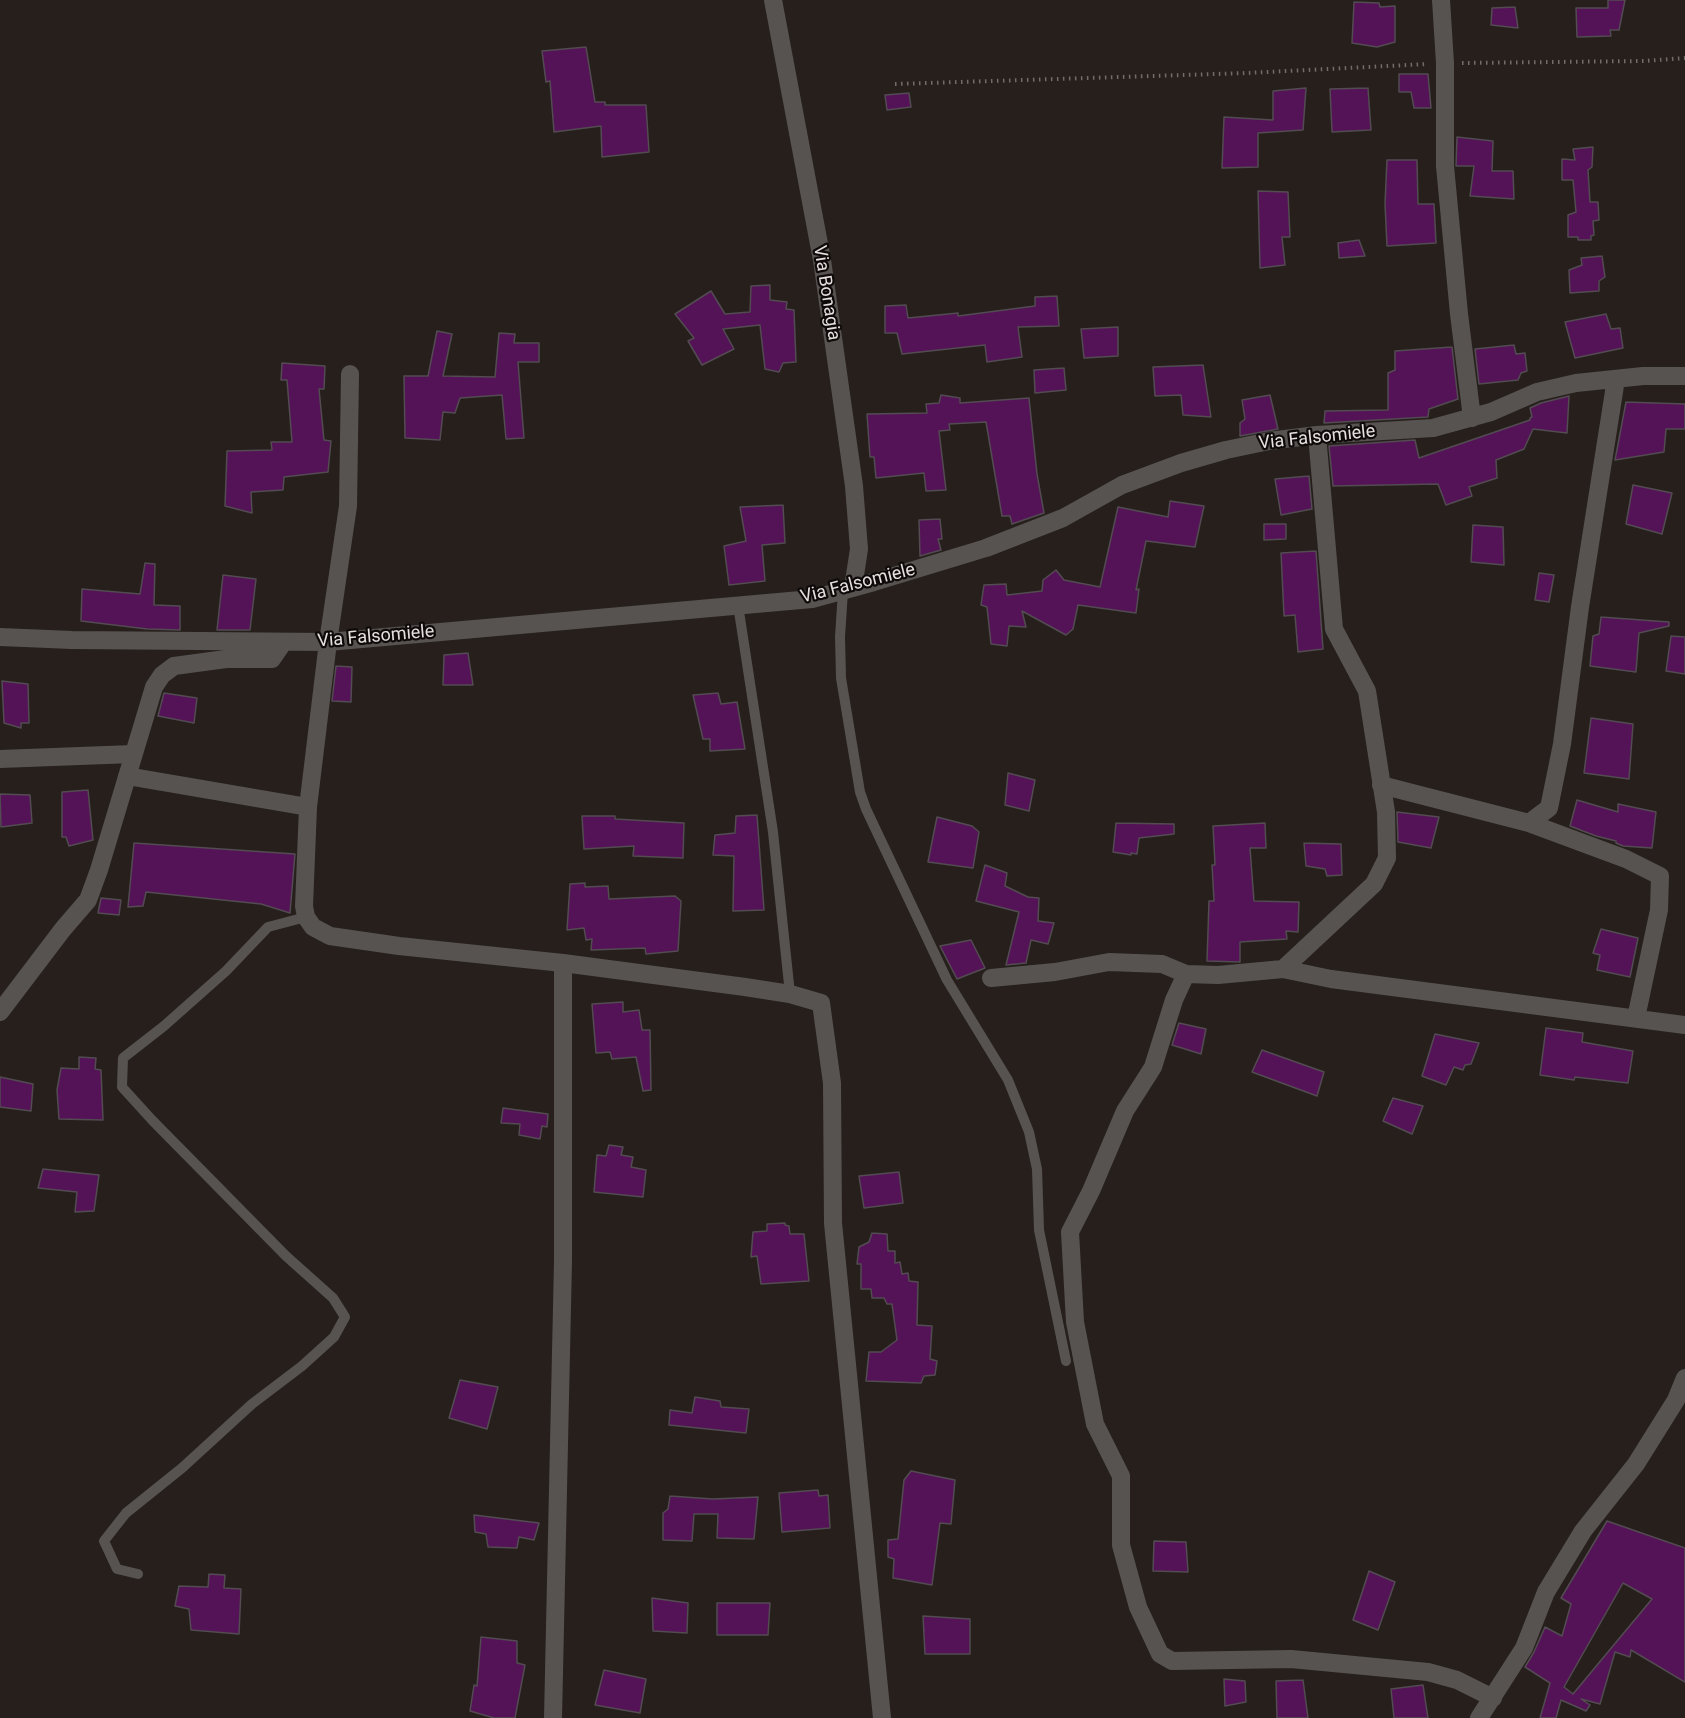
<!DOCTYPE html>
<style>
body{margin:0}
canvas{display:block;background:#261f1c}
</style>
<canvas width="1685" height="1718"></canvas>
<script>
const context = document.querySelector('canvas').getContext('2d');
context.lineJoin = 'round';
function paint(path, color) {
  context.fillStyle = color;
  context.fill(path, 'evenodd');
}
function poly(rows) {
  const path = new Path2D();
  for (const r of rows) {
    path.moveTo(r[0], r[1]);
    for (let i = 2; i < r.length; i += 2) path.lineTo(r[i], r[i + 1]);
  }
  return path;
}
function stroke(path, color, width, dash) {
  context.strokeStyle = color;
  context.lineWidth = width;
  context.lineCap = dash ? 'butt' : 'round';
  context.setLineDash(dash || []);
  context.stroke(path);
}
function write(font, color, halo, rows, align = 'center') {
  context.font = font + ' Roboto,sans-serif';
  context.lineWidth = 4.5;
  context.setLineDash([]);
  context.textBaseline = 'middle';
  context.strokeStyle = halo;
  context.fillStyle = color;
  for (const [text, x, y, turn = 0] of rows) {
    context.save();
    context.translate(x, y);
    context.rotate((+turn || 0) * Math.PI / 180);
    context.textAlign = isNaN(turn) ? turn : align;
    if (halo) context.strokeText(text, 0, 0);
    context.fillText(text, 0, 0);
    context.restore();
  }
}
const building = poly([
 [1608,0,1625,0,1619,30,1610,30,1611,36,1577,37,1576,8,1608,8,1608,0],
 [1354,2,1379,3,1380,7,1395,6,1395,42,1377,47,1352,43,1354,2],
 [1515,7,1518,28,1491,25,1492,8,1515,7],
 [586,47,595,102,605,102,605,105,646,105,649,152,602,157,601,126,554,132,550,81,546,82,542,51,586,47],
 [1399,74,1428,74,1431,108,1414,108,1411,92,1399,92,1399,74],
 [1306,88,1303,130,1258,133,1258,167,1222,168,1224,117,1273,120,1273,91,1306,88],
 [1368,88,1371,130,1332,132,1330,89,1368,88],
 [909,93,911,107,887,110,885,95,909,93],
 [1457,137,1493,141,1492,171,1513,171,1514,199,1470,196,1474,166,1456,166,1457,137],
 [1593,147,1592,167,1588,170,1590,202,1598,202,1599,220,1593,221,1594,235,1591,236,1591,240,1578,240,1578,237,1568,237,1568,215,1576,212,1573,180,1562,180,1562,159,1575,160,1573,149,1593,147],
 [1387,160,1417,160,1418,204,1434,204,1436,243,1387,246,1385,204,1387,160],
 [1258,191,1288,192,1290,237,1282,237,1285,265,1260,268,1258,191],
 [1359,240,1365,256,1339,258,1338,243,1359,240],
 [1602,256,1605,277,1599,281,1599,291,1570,293,1569,270,1582,265,1581,258,1602,256],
 [770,285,770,300,787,302,786,309,794,310,796,362,783,363,779,372,765,369,760,325,723,329,734,349,702,365,688,341,694,338,675,314,711,291,725,314,750,312,751,286,770,285],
 [1057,296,1059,326,1018,327,1022,357,987,362,985,345,902,354,897,333,885,333,885,306,906,305,908,318,958,313,958,316,1035,306,1035,297,1057,296],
 [1606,314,1611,329,1620,328,1623,348,1575,358,1565,322,1606,314],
 [1118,327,1118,356,1084,358,1081,329,1118,327],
 [437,331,452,334,443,376,495,377,499,333,515,334,514,343,539,343,539,362,518,362,524,438,506,439,502,395,460,398,455,413,443,412,440,440,405,438,404,376,428,376,437,331],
 [1514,345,1516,354,1525,353,1527,371,1521,373,1518,380,1479,384,1475,349,1514,345],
 [1452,347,1458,399,1429,409,1428,417,1324,423,1325,411,1388,410,1388,373,1395,370,1395,351,1452,347],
 [282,363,325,366,324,389,319,389,324,440,331,441,328,472,284,477,283,490,251,492,252,513,225,506,227,451,272,450,271,442,292,442,287,380,281,380,282,363],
 [1203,365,1211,417,1183,415,1181,395,1155,396,1153,367,1203,365],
 [1064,368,1066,390,1035,393,1034,370,1064,368],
 [941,395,960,398,960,403,1029,398,1037,474,1044,513,1012,524,1010,516,1002,516,986,422,949,424,950,430,939,431,946,490,926,491,924,473,876,478,874,457,870,457,867,414,927,413,926,404,939,403,941,395],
 [1270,395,1278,429,1240,436,1240,423,1245,419,1242,400,1270,395],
 [1569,396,1567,433,1533,429,1524,449,1496,460,1497,478,1469,487,1472,496,1446,505,1438,484,1333,486,1329,446,1415,440,1419,458,1530,420,1530,418,1532,417,1530,408,1541,403,1569,396],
 [1626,402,1685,404,1685,429,1666,429,1664,452,1615,460,1626,402],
 [1309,476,1312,509,1281,515,1275,479,1309,476],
 [1633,485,1672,493,1662,534,1626,524,1633,485],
 [1170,501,1204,506,1195,547,1146,541,1136,590,1139,589,1136,613,1078,605,1073,629,1066,635,1022,611,1026,627,1009,626,1007,646,991,644,987,607,981,605,984,585,1006,584,1007,595,1042,591,1043,580,1056,570,1064,580,1100,587,1118,507,1168,517,1170,501],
 [783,505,785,543,762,545,765,581,729,585,724,546,746,541,740,507,783,505],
 [940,519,942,539,938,539,941,550,920,556,919,520,940,519],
 [1264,524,1286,524,1286,539,1264,540,1264,524],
 [1473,525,1503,527,1504,565,1471,562,1473,525],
 [1316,551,1323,649,1298,652,1295,615,1284,616,1281,553,1316,551],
 [145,563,155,564,154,605,180,606,180,630,147,629,81,621,82,589,140,594,145,563],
 [1539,573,1554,575,1549,602,1535,600,1539,573],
 [223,575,256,579,250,630,217,630,223,575],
 [1601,617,1669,622,1669,626,1639,633,1636,672,1590,666,1593,636,1599,634,1601,617],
 [1671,636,1685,637,1685,674,1666,671,1671,636],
 [468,653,473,685,443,685,444,655,468,653],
 [336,666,352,667,351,702,332,701,336,666],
 [2,681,28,684,29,723,21,723,21,728,4,723,2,681],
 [164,693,197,698,194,723,158,716,164,693],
 [718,693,721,704,737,702,745,749,710,751,710,739,703,739,693,695,718,693],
 [1591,718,1633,724,1629,779,1584,773,1591,718],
 [1008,773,1035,780,1029,811,1005,805,1008,773],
 [88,790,93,840,69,846,66,837,62,837,62,792,88,790],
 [0,794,30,795,32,823,1,827,0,794],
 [1577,800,1618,812,1618,804,1656,812,1652,848,1623,846,1616,843,1616,841,1596,836,1570,826,1577,800],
 [1397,812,1439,817,1431,848,1398,842,1397,812],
 [757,815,764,910,733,911,734,856,713,855,715,835,735,833,736,816,757,815],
 [582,816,615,816,615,819,684,823,683,858,633,856,634,846,584,849,582,816],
 [937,817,972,826,979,832,973,868,928,862,937,817],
 [1116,823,1174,824,1174,834,1139,838,1137,854,1131,853,1131,855,1113,852,1116,823],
 [1265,823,1266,848,1250,848,1254,901,1299,902,1298,932,1286,931,1287,939,1240,942,1240,962,1207,961,1209,901,1214,901,1212,865,1215,865,1213,826,1265,823],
 [134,843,295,854,290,913,261,904,146,892,143,906,128,907,134,843],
 [1304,843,1341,844,1342,875,1327,876,1325,869,1306,866,1304,843],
 [985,865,1007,873,1005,886,1028,897,1039,898,1038,921,1054,923,1048,944,1031,940,1026,963,1006,965,1019,912,976,901,985,865],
 [585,883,585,887,608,886,609,899,675,896,681,901,678,951,646,954,645,948,591,950,592,939,586,940,584,928,567,930,570,884,585,883],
 [101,898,121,900,119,915,98,913,101,898],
 [1601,929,1638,938,1630,977,1597,970,1600,955,1593,953,1601,929],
 [971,940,985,968,957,979,940,946,971,940],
 [623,1002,623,1012,639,1010,642,1030,650,1030,651,1090,643,1091,636,1057,612,1059,610,1052,596,1053,592,1004,623,1002],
 [1179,1023,1206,1029,1201,1054,1172,1045,1179,1023],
 [1546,1028,1583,1033,1582,1042,1633,1051,1628,1083,1575,1077,1574,1080,1540,1075,1546,1028],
 [1435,1034,1479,1043,1471,1064,1465,1065,1463,1070,1454,1067,1446,1085,1422,1076,1435,1034],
 [1262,1050,1324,1072,1317,1096,1252,1072,1262,1050],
 [79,1057,96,1058,95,1069,101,1070,103,1120,59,1119,57,1090,61,1068,79,1069,79,1057],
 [0,1077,33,1084,31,1111,0,1107,0,1077],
 [1393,1098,1423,1106,1412,1134,1383,1121,1393,1098],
 [503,1108,548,1114,547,1127,542,1126,540,1139,519,1135,520,1124,501,1123,503,1108],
 [609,1145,623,1147,621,1155,633,1157,631,1167,646,1170,643,1197,594,1192,597,1155,606,1156,609,1145],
 [43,1169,99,1175,94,1211,75,1212,77,1192,38,1188,43,1169],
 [899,1172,903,1203,864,1208,859,1176,899,1172],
 [785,1223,785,1225,789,1226,790,1234,804,1234,809,1281,761,1284,757,1256,751,1257,753,1232,767,1231,767,1224,785,1223],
 [872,1233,887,1234,888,1251,895,1251,895,1263,900,1262,902,1274,908,1273,909,1281,918,1282,917,1325,932,1326,930,1359,937,1361,935,1375,924,1376,921,1383,866,1381,869,1352,881,1352,897,1340,892,1304,887,1304,884,1298,872,1298,871,1289,861,1289,861,1264,857,1264,859,1247,869,1242,872,1233],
 [460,1380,498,1387,487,1429,449,1418,460,1380],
 [695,1397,720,1401,721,1407,749,1409,746,1433,669,1425,670,1410,692,1413,695,1397],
 [911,1471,955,1480,951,1524,940,1523,932,1585,893,1578,894,1559,888,1557,888,1540,898,1539,904,1480,911,1471],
 [818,1490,819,1496,828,1495,830,1528,782,1532,779,1493,818,1490],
 [670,1496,713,1499,758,1497,754,1539,717,1538,718,1514,694,1514,692,1541,663,1540,663,1513,668,1509,670,1496],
 [474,1515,539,1523,534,1540,519,1537,517,1548,488,1547,486,1534,475,1532,474,1515],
 [1607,1521,1685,1548,1685,1682,1631,1650,1630,1657,1615,1652,1600,1704,1581,1699,1590,1705,1586,1711,1561,1700,1556,1718,1540,1718,1550,1683,1525,1667,1534,1652,1545,1627,1562,1636,1571,1604,1561,1598,1607,1521],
 [1623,1583,1652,1599,1573,1694,1564,1687,1623,1583],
 [1154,1541,1186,1542,1188,1572,1153,1571,1154,1541],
 [1369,1571,1395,1582,1378,1630,1353,1620,1369,1571],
 [209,1574,225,1575,224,1588,241,1589,239,1634,191,1630,189,1609,175,1606,179,1586,208,1587,209,1574],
 [652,1598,688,1603,687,1633,653,1631,652,1598],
 [717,1603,770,1603,768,1635,717,1635,717,1603],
 [923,1616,970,1619,970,1654,925,1654,923,1616],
 [481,1637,517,1641,517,1663,525,1665,515,1718,494,1718,470,1711,474,1685,477,1686,481,1637],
 [604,1670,646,1679,640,1713,595,1705,604,1670],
 [1224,1679,1245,1681,1246,1702,1225,1706,1224,1679],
 [1303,1680,1308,1718,1277,1718,1276,1681,1303,1680],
 [1423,1685,1428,1718,1394,1718,1391,1689,1423,1685]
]);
paint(building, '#551357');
stroke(building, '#524b51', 1.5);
stroke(poly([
 [1462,63,1644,61,1685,58],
 [895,84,1247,73,1428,64]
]), '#736d6a', 4, [1.5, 4.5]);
stroke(poly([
 [843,591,840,637,841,678,860,792,866,809,947,980,1008,1080,1029,1132,1037,1169,1039,1230,1066,1361],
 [738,605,773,832,790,994],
 [138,1574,117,1569,104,1541,126,1513,182,1468,252,1404,302,1366,334,1337,345,1317,333,1298,286,1256,152,1120,122,1087,123,1058,164,1026,226,971,268,927,306,917]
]), '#575351', 10);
stroke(poly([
 [773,0,822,260,854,486,859,549,853,588],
 [1441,0,1445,63,1445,166,1459,314,1472,418],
 [350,374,348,506,328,642,308,807,304,906,306,917,313,927,330,936,399,946,563,963,745,987,790,994,821,1003,832,1083,833,1223,882,1718],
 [1317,435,1334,629,1367,691,1386,812,1387,858,1374,884,1283,969,1218,975,1186,974,1174,1000,1153,1067,1125,1111,1091,1191,1070,1232,1075,1322,1095,1424,1121,1476,1121,1545,1138,1607,1160,1654,1172,1661,1291,1659,1428,1672,1457,1680,1493,1698],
 [0,637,72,640,328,642,812,599,874,582,986,548,1063,518,1122,485,1181,463,1226,450,1269,441,1317,435,1433,428,1491,412,1537,392,1576,383,1643,376,1685,376],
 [0,759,133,754],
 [127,776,308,807],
 [1381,785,1529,823,1549,808,1562,744,1580,607,1616,379],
 [1529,823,1626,859,1660,876,1659,910,1636,1018],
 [1283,969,1331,979,1685,1025],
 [991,978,1055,972,1109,962,1162,964,1186,974],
 [0,1012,63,929,88,900,99,870,154,687,162,675,174,666,226,659,272,659,283,643],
 [553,1718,563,1261,563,963],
 [1479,1718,1524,1648,1546,1592,1583,1531,1636,1464,1676,1400,1685,1378]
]), '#575351', 18);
write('18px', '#e5e0de', '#0d0a09', [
 ["Via Bonagia",826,293,81],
 ["Via Falsomiele",1317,438,-6],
 ["Via Falsomiele",858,584,-14],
 ["Via Falsomiele",376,637,-5]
]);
</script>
